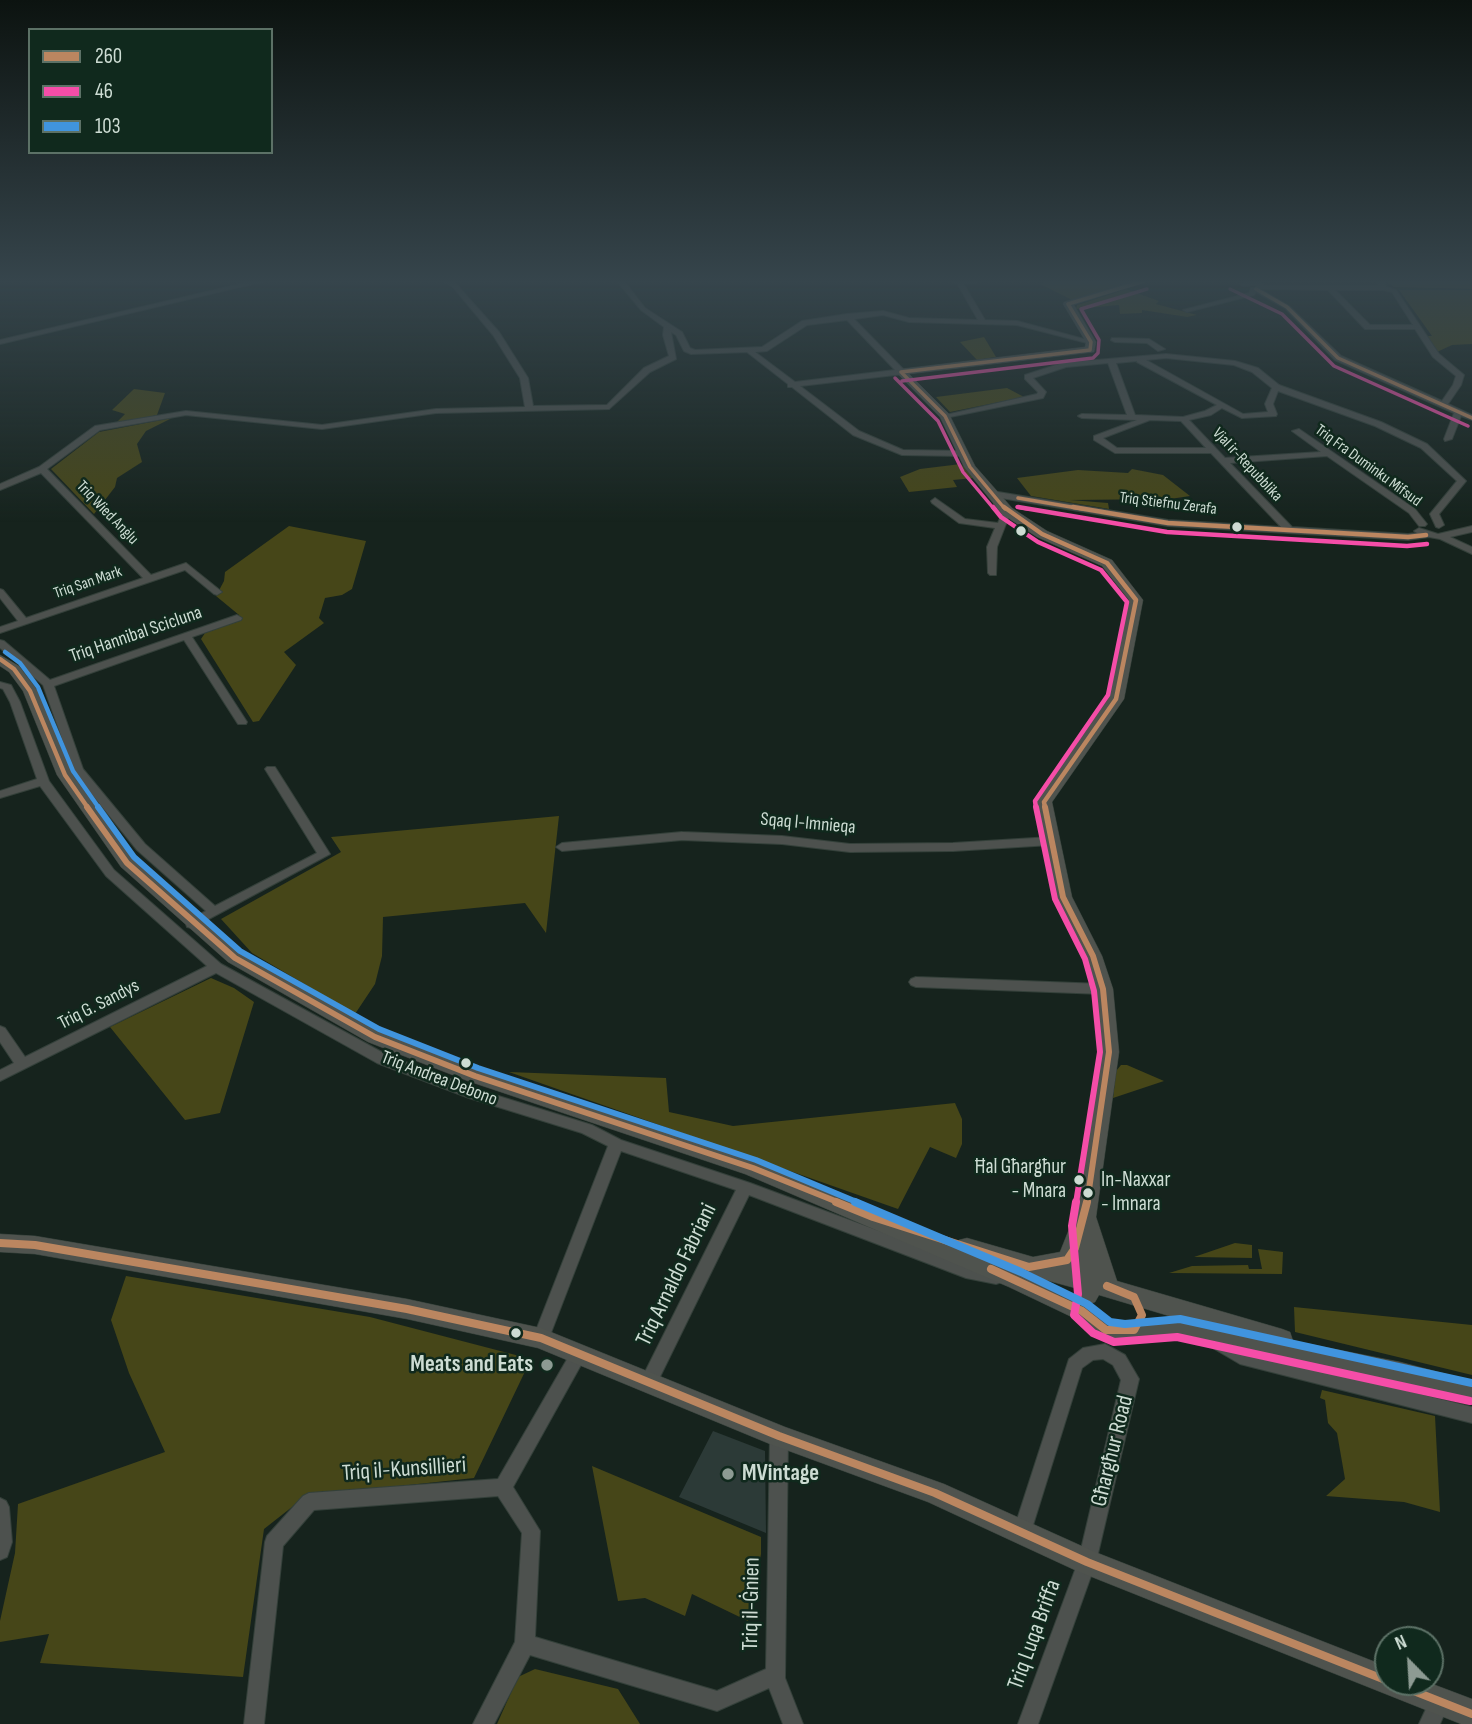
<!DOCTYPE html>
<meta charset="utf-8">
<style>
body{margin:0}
#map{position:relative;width:1472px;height:1724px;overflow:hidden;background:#16231d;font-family:"Sofia Sans Condensed",sans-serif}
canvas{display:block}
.legend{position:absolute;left:28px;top:28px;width:245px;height:126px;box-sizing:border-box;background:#10291d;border:2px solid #5c7166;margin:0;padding:9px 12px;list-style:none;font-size:21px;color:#cddcd3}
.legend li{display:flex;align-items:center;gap:14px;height:35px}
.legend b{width:35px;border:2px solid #5c7166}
.north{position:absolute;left:1374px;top:1626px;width:70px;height:70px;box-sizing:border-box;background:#10291d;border:2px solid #5c7166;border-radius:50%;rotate:336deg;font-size:19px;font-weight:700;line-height:28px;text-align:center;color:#cddcd3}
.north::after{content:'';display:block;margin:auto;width:24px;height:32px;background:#8d9b93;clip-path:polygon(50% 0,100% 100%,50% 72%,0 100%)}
</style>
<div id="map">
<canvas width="1472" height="1724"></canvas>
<ul class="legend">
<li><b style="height:9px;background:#bb8660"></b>260</li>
<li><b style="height:9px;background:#f54da8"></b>46</li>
<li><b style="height:9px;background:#4094de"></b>103</li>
</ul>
<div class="north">N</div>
</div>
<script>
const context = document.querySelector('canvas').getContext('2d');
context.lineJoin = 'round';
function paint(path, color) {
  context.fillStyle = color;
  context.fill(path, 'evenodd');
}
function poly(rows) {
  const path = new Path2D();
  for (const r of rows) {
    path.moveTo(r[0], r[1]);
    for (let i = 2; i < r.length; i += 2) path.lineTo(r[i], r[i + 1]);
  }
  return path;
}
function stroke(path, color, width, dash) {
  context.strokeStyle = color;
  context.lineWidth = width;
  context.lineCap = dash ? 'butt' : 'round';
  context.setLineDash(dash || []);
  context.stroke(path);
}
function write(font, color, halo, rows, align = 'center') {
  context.font = font + ' "Sofia Sans Condensed",sans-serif';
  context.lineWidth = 5;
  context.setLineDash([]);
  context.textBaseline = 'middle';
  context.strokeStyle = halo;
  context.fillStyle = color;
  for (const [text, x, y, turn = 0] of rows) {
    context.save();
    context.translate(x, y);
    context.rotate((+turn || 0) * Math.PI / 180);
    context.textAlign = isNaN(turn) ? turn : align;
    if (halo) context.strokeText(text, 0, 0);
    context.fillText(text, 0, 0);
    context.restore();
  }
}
paint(poly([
 [1046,281,1132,281,1072,300,1040,284],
 [1387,281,1472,281,1472,289,1394,287],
 [1126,289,1159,301,1156,304,1197,315,1187,317,1142,310,1142,313,1120,314,1119,305,1076,309,1077,305],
 [1399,290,1472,290,1472,344,1452,345,1437,352,1426,336,1432,336],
 [984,337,996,357,977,360,960,342],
 [1007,388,1024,397,950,412,936,397],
 [134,389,165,393,157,415,114,425,125,414,112,410],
 [172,418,146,431,137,444,142,462,117,478,115,487,94,514,51,469,99,432],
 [961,464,974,478,953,480,957,487,909,492,900,477,920,469],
 [1132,469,1163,475,1190,496,1170,499,1070,500,1108,503,1109,509,1031,496,1017,478,1078,470,1128,473],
 [289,526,366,541,352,589,342,595,325,598,319,618,324,623,284,652,296,665,259,721,253,722,201,639,205,633,238,621,239,615,216,596,224,581,225,572],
 [559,816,546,933,525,903,383,917,382,956,375,984,355,1014,252,953,221,919,341,852,331,837],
 [211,978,234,988,254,1002,220,1113,185,1120,110,1027],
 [1121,1065,1127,1065,1164,1081,1113,1098,1116,1071],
 [509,1072,666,1078,669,1112,733,1126,955,1103,962,1119,962,1144,956,1158,930,1147,898,1209],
 [1235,1243,1252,1245,1252,1258,1194,1257],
 [1258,1249,1283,1252,1282,1274,1169,1273,1192,1266,1248,1265,1249,1269,1262,1269],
 [126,1276,370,1317,531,1359,474,1478,306,1496,264,1529,243,1677,40,1663,49,1634,0,1642,0,1621,15,1553,18,1504,165,1452,129,1373,111,1320],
 [1294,1307,1472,1325,1472,1375,1295,1332],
 [1322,1390,1435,1416,1440,1512,1404,1502,1326,1496,1345,1479,1337,1433,1328,1423,1325,1400,1320,1398],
 [592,1466,761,1537,761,1554,748,1621,692,1594,685,1616,645,1598,618,1601],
 [535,1669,618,1689,640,1724,497,1724,518,1677]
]), '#464618');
paint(poly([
 [713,1431,765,1451,766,1533,679,1497]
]), '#2c3a37');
const street = poly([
 [253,281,265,281,0,344,0,340,253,281],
 [443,281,451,281,457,285,499,332,528,378,533,406,607,405,644,368,669,356,663,335,664,327,641,310,617,281,624,281,645,308,682,332,690,348,695,350,762,347,802,321,847,314,883,311,909,318,978,320,957,283,952,281,978,281,975,283,963,283,985,320,1017,321,1095,342,1091,344,1017,325,909,322,883,315,854,319,904,370,904,374,800,386,859,431,903,450,966,451,966,455,963,456,902,455,853,435,792,387,788,387,788,384,747,352,691,354,684,351,676,335,671,332,676,359,650,372,609,409,436,413,322,429,186,415,100,430,47,469,151,575,186,563,222,592,217,595,214,594,185,570,0,633,0,627,18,621,0,598,0,589,3,590,26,618,143,578,41,473,0,490,0,484,39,467,95,426,186,411,322,425,436,409,525,407,520,378,493,335,453,287,443,281],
 [847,320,895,370,795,382,755,352,767,351,807,325,847,320],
 [1256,281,1264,285,1379,286,1377,281,1383,281,1386,287,1396,290,1439,354,1464,375,1461,385,1448,404,1472,415,1472,420,1461,416,1452,439,1445,441,1444,439,1454,413,1335,360,1285,308,1256,292,1254,295,1187,312,1183,310,1249,293,1251,288,1258,288,1255,285,1243,286,1240,284,1256,281],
 [1260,289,1328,290,1365,329,1415,329,1433,357,1456,376,1453,385,1442,401,1341,356,1289,306,1260,289],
 [1335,290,1383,290,1392,292,1413,325,1370,325,1335,290],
 [1112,338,1149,339,1165,349,1158,351,1147,343,1115,342,1111,340,1112,338],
 [1166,354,1235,361,1258,368,1279,385,1381,422,1427,444,1466,481,1439,514,1444,525,1439,528,1436,527,1430,514,1457,481,1421,448,1375,426,1278,391,1273,404,1277,414,1276,416,1242,418,1222,408,1211,415,1189,420,1225,458,1321,452,1292,431,1299,429,1415,509,1427,524,1425,526,1419,526,1409,513,1327,456,1230,463,1292,527,1408,534,1417,533,1414,531,1419,528,1438,534,1472,526,1472,532,1450,537,1472,547,1472,554,1440,539,1429,537,1408,540,1168,526,989,496,988,494,992,491,1168,520,1281,527,1211,453,1115,453,1094,440,1094,436,1137,420,1082,418,1078,416,1082,414,1127,415,1108,363,1066,367,1033,378,1046,392,1043,398,945,418,941,416,1037,394,1038,392,1025,379,1025,375,1062,363,1166,354],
 [1166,358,1234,365,1252,372,1272,388,1265,404,1268,412,1243,414,1146,360,1166,358],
 [1137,361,1137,362,1217,405,1205,411,1183,417,1135,415,1116,363,1137,361],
 [1150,420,1181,421,1206,448,1117,448,1103,438,1150,420],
 [935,498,965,519,998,523,1004,509,1010,509,1011,511,997,547,996,575,990,575,988,573,987,547,995,528,959,523,932,503,931,501,935,498],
 [237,615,242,618,241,620,192,637,247,722,246,724,238,724,184,640,54,686,83,769,145,844,215,906,317,853,265,769,267,767,275,767,330,854,192,928,187,927,186,924,187,921,206,911,137,850,74,772,43,685,0,648,0,640,4,641,50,680,237,615],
 [0,682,11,685,20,702,49,781,114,870,221,964,387,1055,479,1090,592,1125,621,1140,750,1183,973,1266,1002,1272,1004,1277,1002,1282,996,1284,966,1278,749,1195,655,1387,649,1390,643,1387,640,1382,736,1190,621,1151,549,1338,547,1343,541,1345,535,1343,533,1338,608,1146,582,1133,469,1098,377,1063,216,973,0,1081,0,1070,14,1063,0,1042,0,1026,5,1028,25,1057,207,966,106,876,40,786,0,798,0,791,37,779,10,702,3,689,0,688,0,682],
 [682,832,782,836,850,844,953,843,1051,837,1057,841,1051,845,953,851,850,852,782,844,682,840,562,851,556,847,562,843,682,832],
 [916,977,1103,984,1108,986,1110,989,1108,992,1103,994,916,987,911,985,909,982,911,979,916,977],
 [1212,1332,1244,1351,1472,1407,1472,1423,1240,1364,1206,1344,1204,1339,1206,1334,1212,1332],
 [1105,1344,1125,1355,1139,1379,1096,1562,1038,1724,1018,1724,1078,1562,1121,1380,1113,1365,1103,1359,1093,1360,1082,1368,1029,1538,1022,1541,1015,1538,1013,1532,1069,1359,1083,1348,1105,1344],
 [579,1347,585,1349,587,1354,513,1487,540,1531,535,1637,717,1691,766,1669,770,1436,773,1430,779,1428,785,1430,788,1436,785,1678,803,1724,783,1724,769,1688,717,1711,530,1655,494,1724,473,1724,515,1642,522,1533,498,1496,314,1510,283,1546,264,1724,244,1724,265,1542,267,1536,303,1496,309,1493,498,1479,573,1349,579,1347],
 [0,1498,6,1501,9,1507,12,1542,7,1557,0,1560,0,1498],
 [1439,1693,1446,1696,1449,1703,1440,1724,1419,1724,1432,1696,1439,1693]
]);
const secondary = poly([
 [1134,281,1149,281,1074,305,1096,342,1094,352,909,374,949,414,975,466,1012,508,1047,531,1112,560,1143,600,1124,699,1052,802,1072,897,1102,956,1113,989,1119,1052,1096,1217,1117,1281,1282,1329,1290,1332,1293,1341,1400,1362,1472,1381,1472,1403,1411,1387,1178,1338,1125,1343,1106,1340,1098,1337,1074,1318,1009,1287,745,1174,468,1081,368,1042,228,962,121,867,57,775,23,691,9,672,0,666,0,655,19,666,38,691,73,775,133,859,242,954,382,1032,482,1071,761,1162,957,1244,959,1240,967,1238,1033,1257,1060,1252,1074,1217,1099,1052,1093,989,1084,956,1054,897,1036,802,1108,699,1129,600,1102,566,1037,537,1002,514,964,467,940,417,896,372,901,369,1085,347,1086,342,1063,304,1064,302,1134,281],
 [1031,1276,1075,1288,1076,1297,1031,1276],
 [1099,1295,1176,1318,1125,1323,1112,1321,1090,1304,1095,1302,1099,1295],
 [0,1234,35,1236,407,1299,541,1328,785,1427,944,1484,1095,1552,1388,1667,1388,1682,1427,1682,1472,1699,1472,1724,1461,1724,1077,1571,928,1502,770,1444,538,1348,407,1319,35,1254,0,1252,0,1234]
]);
stroke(street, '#34403a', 2);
stroke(secondary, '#34403a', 1);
paint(street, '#4d514e');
paint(secondary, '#4f534e');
stroke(poly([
 [1256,289,1287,307,1338,358,1472,418],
 [1090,350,1091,342,1068,304,1144,281],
 [901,372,1090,350],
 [901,372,945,416,970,467,1005,509],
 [1018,498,1083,509]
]), '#bb8660', 3.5);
stroke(poly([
 [1004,507,1042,534,1107,563,1136,600,1116,699,1044,802,1045,808],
 [1073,507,1168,523,1408,537,1426,535],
 [0,659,14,669,30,691,65,775,88,808]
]), '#bb8660', 4.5);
stroke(poly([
 [87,807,127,863,235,958,375,1037,475,1076,753,1168,840,1203],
 [1045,807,1063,897,1093,956,1103,989,1109,1052,1087,1203]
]), '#bb8660', 6);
stroke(poly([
 [836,1202,873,1217,1029,1267,1067,1260,1075,1248,1087,1202],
 [0,1243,35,1245,407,1309,541,1338,779,1436,935,1493,1087,1562,1388,1681],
 [991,1269,1082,1311,1106,1330,1134,1330,1142,1315,1134,1297,1107,1286],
 [1391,1682,1472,1714]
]), '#bb8660', 8);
stroke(poly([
 [1230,289,1282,314,1334,366,1468,426],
 [895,378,938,421,963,472,994,509],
 [902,381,1093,358,1098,353,1099,340,1081,309,1147,289],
 [1017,507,1028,509]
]), '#f54da8', 3.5);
stroke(poly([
 [993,507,1001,517,1038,542,1101,570,1127,602,1108,695,1035,801,1036,808],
 [1018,507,1167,532,1407,546,1427,544]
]), '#f54da8', 4.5);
stroke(poly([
 [1036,807,1055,899,1085,959,1094,991,1100,1052,1076,1203]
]), '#f54da8', 6);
stroke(poly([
 [1076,1202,1072,1226,1078,1294,1074,1315,1093,1333,1114,1342,1177,1337,1470,1401]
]), '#f54da8', 8);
stroke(poly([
 [5,652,20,663,38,687,73,771,99,808]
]), '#4094de', 4.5);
stroke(poly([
 [98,807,134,857,240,951,379,1029,478,1068,756,1160,859,1203]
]), '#4094de', 6);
stroke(poly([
 [855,1202,1021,1272,1087,1304,1110,1322,1125,1324,1180,1319,1472,1383]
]), '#4094de', 8);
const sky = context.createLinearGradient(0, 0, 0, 522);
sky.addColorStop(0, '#0c1310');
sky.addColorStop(0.54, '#36454c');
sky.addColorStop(1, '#36454c00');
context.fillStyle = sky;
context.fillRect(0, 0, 1472, 522);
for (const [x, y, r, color] of [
 [1237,527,6,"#cddcd3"],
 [1021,531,6,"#cddcd3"],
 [466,1063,6,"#cddcd3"],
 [1079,1180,6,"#cddcd3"],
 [1088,1193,6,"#cddcd3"],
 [516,1333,6,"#cddcd3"],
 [547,1365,7,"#8d9b93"],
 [728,1474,7,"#8d9b93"]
]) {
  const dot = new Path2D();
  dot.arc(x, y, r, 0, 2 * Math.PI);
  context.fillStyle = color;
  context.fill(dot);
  stroke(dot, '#10291d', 2.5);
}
write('16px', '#cddcd3', '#10291d', [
 ["Vjal ir-Repubblika",1247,465,47],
 ["Triq Fra Duminku Mifsud",1368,466,36],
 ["Triq Stiefnu Zerafa",1168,504,7],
 ["Triq Wied Anġlu",107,513,46],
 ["Triq San Mark",88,583,-19]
]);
write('19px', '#cddcd3', '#10291d', [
 ["Triq Hannibal Scicluna",136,635,-19],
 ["Sqaq l-Imnieqa",808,824,5],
 ["Triq G. Sandys",99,1005,-27],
 ["Triq Andrea Debono",439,1079,21]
]);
write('21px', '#cddcd3', '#10291d', [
 ["Ħal Għargħur",1066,1168],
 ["- Mnara",1066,1192],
 ["In-Naxxar",1101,1181,"left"],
 ["- Imnara",1101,1205,"left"]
], 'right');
write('23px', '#cddcd3', '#10291d', [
 ["Triq Arnaldo Fabriani",677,1275,-64],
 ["Għargħur Road",1113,1451,-76],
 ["Triq il-Kunsillieri",404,1470,-4],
 ["Triq il-Ġnien",752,1604,-89],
 ["Triq Luqa Briffa",1035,1635,-70]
]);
write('bold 23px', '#cddcd3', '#10291d', [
 ["Meats and Eats",533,1365],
 ["MVintage",742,1474,"left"]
], 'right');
</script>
